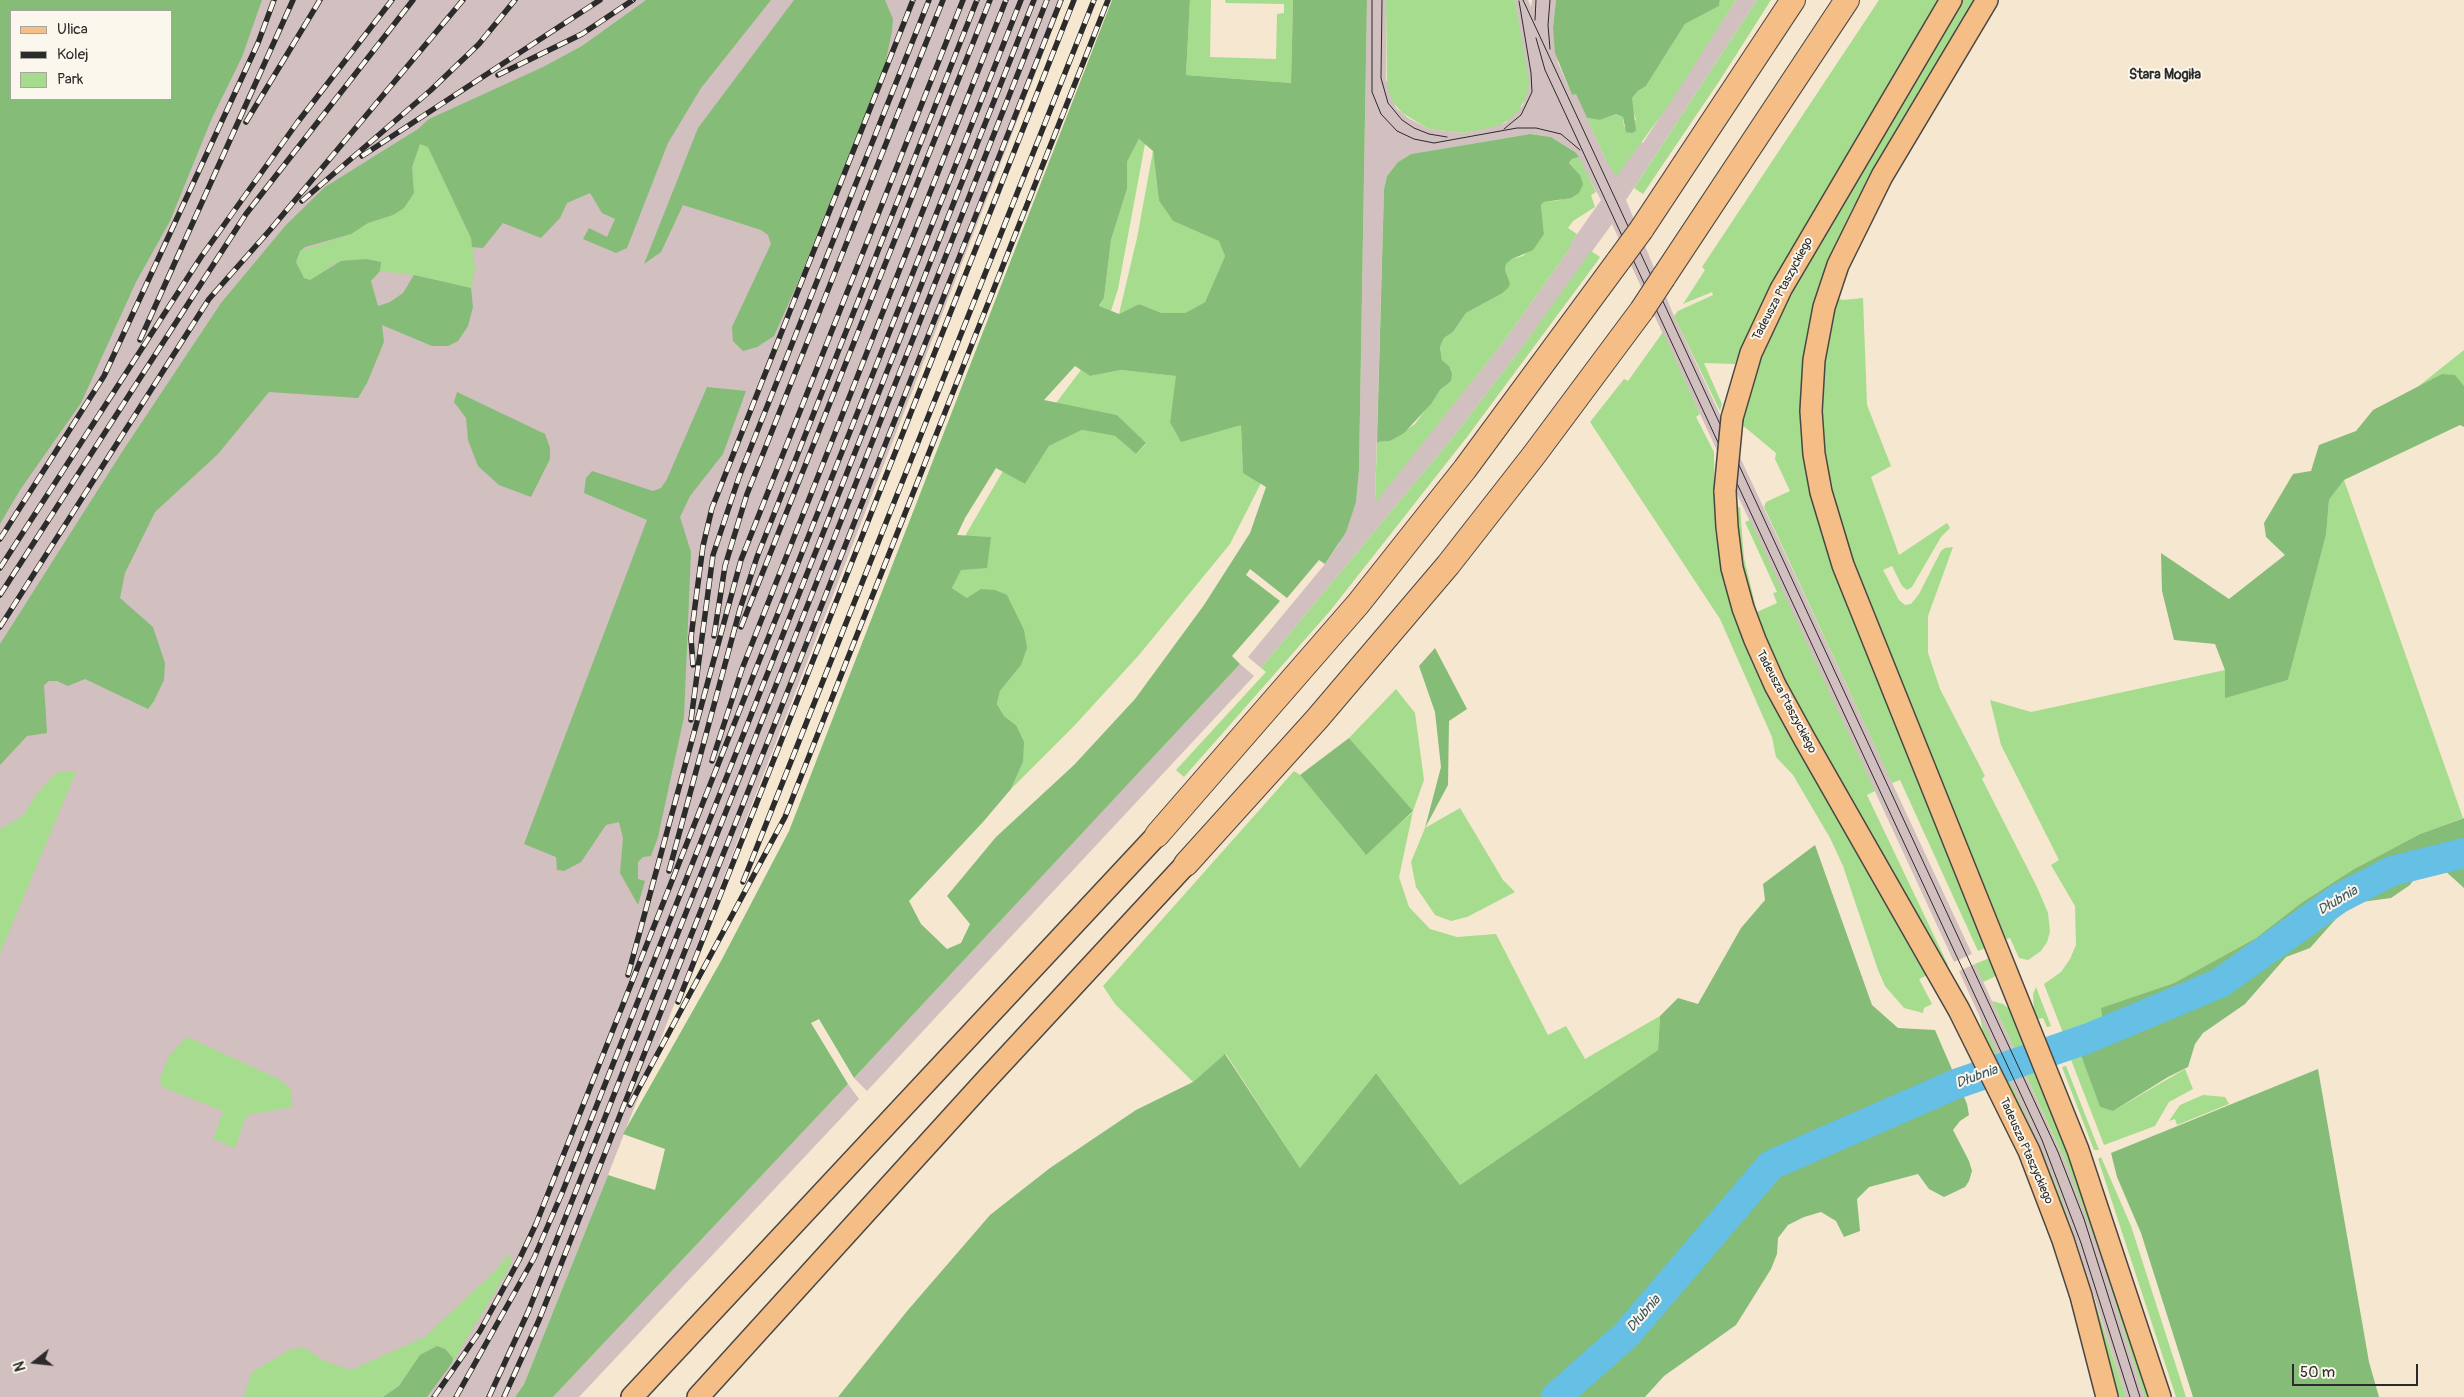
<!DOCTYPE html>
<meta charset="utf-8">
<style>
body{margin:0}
#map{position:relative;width:2464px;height:1397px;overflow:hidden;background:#f6e7d1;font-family:Pangolin,sans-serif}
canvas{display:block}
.legend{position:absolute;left:10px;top:10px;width:162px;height:90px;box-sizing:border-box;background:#fbf7ec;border:1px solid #a8a59f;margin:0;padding:6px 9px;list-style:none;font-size:15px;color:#2b2b2b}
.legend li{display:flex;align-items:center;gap:10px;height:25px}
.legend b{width:25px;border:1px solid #a8a59f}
.north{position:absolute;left:10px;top:1337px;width:50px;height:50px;-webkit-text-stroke:4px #fbf7ec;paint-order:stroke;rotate:254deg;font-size:14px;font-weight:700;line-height:20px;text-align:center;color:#2b2b2b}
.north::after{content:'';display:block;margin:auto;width:18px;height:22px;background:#2b2b2b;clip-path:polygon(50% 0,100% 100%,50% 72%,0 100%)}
.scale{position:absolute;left:2292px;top:1364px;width:126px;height:22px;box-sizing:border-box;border:2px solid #2b2b2b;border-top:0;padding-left:6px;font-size:15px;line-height:18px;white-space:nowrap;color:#2b2b2b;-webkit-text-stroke:4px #fbf7ec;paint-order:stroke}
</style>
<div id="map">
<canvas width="2464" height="1397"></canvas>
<ul class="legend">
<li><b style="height:6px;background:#f6be87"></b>Ulica</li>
<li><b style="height:6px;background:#2b2b2b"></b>Kolej</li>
<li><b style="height:14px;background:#a5dc8d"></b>Park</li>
</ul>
<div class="north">N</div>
<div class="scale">50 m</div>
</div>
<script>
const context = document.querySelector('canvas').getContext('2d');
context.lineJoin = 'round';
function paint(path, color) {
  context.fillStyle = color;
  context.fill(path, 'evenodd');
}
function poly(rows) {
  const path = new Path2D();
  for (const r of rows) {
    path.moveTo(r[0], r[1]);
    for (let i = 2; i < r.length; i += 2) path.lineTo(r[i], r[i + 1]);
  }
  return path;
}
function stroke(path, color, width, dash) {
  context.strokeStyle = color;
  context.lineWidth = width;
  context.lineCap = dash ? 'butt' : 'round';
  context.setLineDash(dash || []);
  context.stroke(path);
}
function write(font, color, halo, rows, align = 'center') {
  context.font = font + ' Pangolin,sans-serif';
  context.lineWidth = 4;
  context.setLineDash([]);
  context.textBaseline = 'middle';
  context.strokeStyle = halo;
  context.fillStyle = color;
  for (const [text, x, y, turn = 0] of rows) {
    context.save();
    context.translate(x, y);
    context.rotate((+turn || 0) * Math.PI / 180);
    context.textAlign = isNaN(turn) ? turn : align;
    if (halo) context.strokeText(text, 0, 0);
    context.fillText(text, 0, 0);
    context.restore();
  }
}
paint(poly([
 [0,0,1064,0,608,1175,524,1384,515,1397,0,1397],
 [11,11,171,11,171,99,11,99],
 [1367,0,1386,0,1386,80,1396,108,1408,118,1429,129,1465,133,1505,123,1523,105,1528,82,1515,0,1528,0,1531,7,1532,0,1556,0,1553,27,1558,63,1572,95,1576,93,1606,160,1610,164,1641,142,1643,143,1736,0,1757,0,1626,200,1674,316,1972,954,1954,962,1612,224,1523,346,1453,437,1261,668,1248,657,1325,564,1338,545,1356,502,1359,470],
 [1530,134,1551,137,1575,152,1601,200,1568,247,1570,248,1501,345,1375,502,1384,189,1387,176,1398,162,1411,154],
 [1240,664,1254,676,867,1091,854,1078],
 [1975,964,2073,1179,2101,1257,2144,1397,2126,1397,2077,1243,2056,1185,1959,971],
 [848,1084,859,1099,579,1397,553,1397]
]), '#d2bfbf');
paint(poly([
 [1190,0,1211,0,1210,57,1276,59,1277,14,1284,13,1284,4,1226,3,1225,0,1293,0,1291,83,1186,75],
 [1386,0,1515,0,1529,82,1526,97,1519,110,1510,119,1498,126,1465,133,1429,129,1402,113,1392,101,1387,87],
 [1720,0,1736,0,1668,106,1616,177,1606,160,1587,118,1600,120,1616,114,1623,117,1624,127,1636,120,1632,107,1632,98,1638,91,1646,86,1685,24,1719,6],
 [1757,0,1771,0,1720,80,1643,194,1634,188],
 [1879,0,1938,0,1782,266,1758,310,1735,364,1704,363,1722,404,1720,411,1674,316,1678,311,1713,295,1712,292,1683,304,1705,270,1702,267],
 [1963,0,1975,0,1852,209,1830,256,1807,333,1800,414,1809,485,1827,550,1844,596,1988,947,1978,951,1900,780,1892,783,1764,507,1766,502,1790,491,1775,459,1776,453,1741,424,1759,356,1795,283],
 [1139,139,1145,144,1118,289,1111,311,1099,307,1104,298,1111,240,1127,189,1127,162],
 [420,143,428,147,471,238,475,268,471,288,414,275,380,271,381,262,366,259,341,261,333,264,317,277,310,280,304,278,296,262,300,251,351,234,368,223,393,215,414,188,412,167],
 [1153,151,1159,201,1173,221,1220,241,1225,256,1205,302,1185,313,1162,313,1139,304,1119,314,1137,238],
 [1579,157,1596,192,1591,195,1595,207,1573,221,1568,228,1577,234,1569,246,1570,248,1501,345,1375,503,1377,442,1390,441,1415,424,1440,390,1445,386,1449,366,1442,360,1440,347,1444,338,1453,332,1466,313,1501,294,1506,264,1512,259,1523,256,1544,234,1541,205,1544,202,1561,200,1580,175,1569,163,1572,159],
 [1591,251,1600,257,1596,263,1467,437,1330,611,1184,777,1176,770,1266,672,1261,668,1453,437,1523,346],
 [1835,298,1843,300,1863,298,1867,405,1891,466,1871,477,1899,555,1947,523,1950,528,1941,537,1912,587,1907,590,1902,586,1892,566,1883,570,1899,600,1905,605,1911,604,1919,594,1941,551,1945,548,1953,547,1928,616,1928,653,1940,689,1985,776,1982,779,2037,887,2048,913,2050,932,2047,942,2041,951,2028,960,2019,958,2010,938,2006,939,1853,563,1827,480,1821,425,1822,364],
 [1663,332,1700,414,1696,417,1714,452,1715,530,1722,573,1743,639,1775,708,1928,975,1919,979,1932,1004,1924,1008,1923,1013,1904,1008,1885,986,1878,970,1843,866,1830,838,1793,775,1776,757,1772,737,1720,619,1590,422,1624,379,1628,381],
 [2464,350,2464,386,2455,376,2442,374,2415,389],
 [1081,370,1090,376,1121,370,1177,376,1170,422,1241,425,1243,472,1261,483,1230,544,1139,655,1075,725,1011,789,1023,762,1016,725,1004,716,997,704,1000,691,1021,665,967,598,952,588,961,569,991,537,965,536,1003,471,1025,484,1049,446,1082,430,1115,436,1136,454,1146,444,1117,415,1056,403],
 [2344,480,2463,818,2420,834,2354,869,2301,903,2256,938,2174,983,2102,1008,2102,1025,2065,1038,2044,984,2061,972,2070,959,2076,945,2075,906,2051,865,2059,860,2001,745,1990,700,2031,712,2225,670,2225,697,2288,680,2326,535,2329,500],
 [1734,503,1740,508,1744,558,1757,612,1777,603,1773,593,1777,592,1745,522,1750,520,1875,791,1867,795,1948,965,1945,966,1773,660,1755,616,1740,561],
 [1396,689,1415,713,1424,780,1413,811,1399,877,1409,907,1430,929,1457,937,1496,934,1548,1035,1566,1026,1585,1059,1660,1016,1658,1050,1460,1185,1376,1073,1300,1168,1226,1054,1193,1082,1115,1004,1103,986,1294,771,1300,775,1365,854,1413,812,1349,738],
 [67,771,76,772,0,953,0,829,23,816,39,791,56,773],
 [1460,808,1503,880,1515,892,1467,917,1451,921,1435,915,1416,887,1411,862,1425,828],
 [1992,957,1998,975,1983,982,1975,964],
 [2036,987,2051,1026,2047,1027,2043,1018,2037,1019,2034,1011,2033,994],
 [1992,1001,2003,1004,2012,1011,2072,1159,2150,1397,2144,1397,2101,1257,2066,1163],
 [1980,1016,2041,1149,2063,1203,2126,1397,2117,1397,2010,1090,1983,1034],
 [187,1037,279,1079,291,1090,292,1106,283,1109,250,1114,245,1119,235,1148,213,1139,223,1111,162,1087,160,1078,169,1056],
 [2080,1053,2100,1107,2113,1111,2185,1069,2193,1089,2169,1102,2155,1126,2104,1145,2070,1057],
 [2066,1066,2099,1150,2094,1150,2062,1067],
 [2203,1095,2225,1097,2229,1104,2177,1125,2175,1119,2169,1121,2180,1105],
 [2101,1157,2131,1226,2186,1397,2176,1397,2098,1159],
 [510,1253,511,1263,507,1272,452,1363,452,1358,445,1349,437,1346,420,1355,399,1386,383,1397,244,1397,252,1372,291,1349,305,1348,324,1361,351,1370,425,1337,496,1270]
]), '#a5dc8d');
paint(poly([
 [0,0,262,0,242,57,212,118,170,221,136,282,81,403,20,490,0,524],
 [11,11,171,11,171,99,11,99],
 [646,0,771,0,701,88,668,143,627,248,616,253,583,239,589,228,607,237,615,219,602,213,590,193,567,203,560,218,541,238,503,223,483,248,472,247,471,238,428,147,420,144,412,167,414,193,404,208,393,215,368,223,351,234,305,247,300,251,296,262,304,278,310,280,341,261,366,259,381,262,380,271,371,281,378,306,390,302,403,293,414,275,471,288,473,307,468,326,458,341,448,346,432,346,382,325,384,342,367,383,358,398,269,392,218,454,155,512,125,573,120,598,153,627,165,663,164,680,154,701,148,709,85,679,68,686,57,681,49,681,44,685,47,733,27,736,0,765,0,644,122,452,221,303,286,225,325,187,418,129,429,119,543,67,582,46],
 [794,0,885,0,893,19,892,31,885,65,798,282,774,336,757,347,743,351,733,341,732,327,769,248,771,244,768,235,761,230,683,205,661,252,644,264,698,128],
 [1112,0,1190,0,1186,75,1291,83,1293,0,1367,0,1359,470,1356,502,1346,532,1325,564,1319,560,1287,598,1250,569,1246,575,1280,601,1232,656,1240,664,854,1078,819,1019,811,1023,848,1084,553,1397,515,1397,524,1384,608,1175,655,1190,665,1149,623,1134,721,961,789,831],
 [1139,139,1153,151,1159,201,1173,221,1219,241,1225,256,1205,302,1185,313,1162,313,1139,304,1119,314,1099,306,1104,298,1111,240,1127,189,1127,162],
 [1075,366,1090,376,1121,370,1176,376,1170,422,1181,442,1241,425,1243,473,1266,487,1250,533,1204,605,1135,699,1074,765,996,837,947,896,970,924,961,943,947,949,921,924,909,901,983,822,1011,789,1023,762,1024,742,1016,725,1004,716,997,704,1000,691,1021,665,1027,648,1024,630,1007,595,995,590,981,589,967,598,952,588,961,570,987,568,991,537,957,535,965,518,996,468,1025,484,1049,446,1082,430,1115,436,1136,454,1146,443,1117,415,1044,400],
 [1556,0,1720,0,1719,6,1685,24,1646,86,1638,91,1632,98,1636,131,1632,133,1626,132,1623,117,1616,114,1600,120,1587,118,1576,94,1572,95,1555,53,1553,27],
 [1530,134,1551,137,1575,152,1579,157,1572,159,1569,163,1580,175,1583,184,1579,193,1571,198,1544,202,1541,205,1544,234,1533,250,1512,259,1506,264,1505,270,1510,284,1508,288,1501,294,1466,313,1453,332,1444,338,1440,347,1442,360,1449,366,1452,374,1451,381,1440,390,1431,404,1404,433,1390,441,1377,442,1384,189,1387,176,1398,162,1411,154],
 [2442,374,2455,375,2464,386,2464,427,2460,425,2344,480,2329,500,2326,535,2288,680,2225,698,2225,670,2215,644,2174,640,2162,591,2161,553,2229,599,2285,555,2266,537,2264,523,2293,474,2311,471,2319,445,2356,431,2373,410],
 [707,387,746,391,723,454,690,496,680,517,691,552,684,717,658,837,651,856,643,857,638,862,638,879,645,881,638,905,620,873,623,838,619,822,606,825,581,862,564,871,557,870,556,857,524,844,647,520,584,493,586,478,592,471,653,491,661,488,667,479],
 [457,392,545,434,550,448,550,459,531,497,499,485,478,466,468,440,466,418,454,402],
 [1435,648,1467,709,1449,721,1448,785,1425,828,1441,767,1435,712,1419,666],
 [1349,738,1413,811,1366,855,1300,775],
 [2464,818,2464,888,2442,868,2430,870,2417,875,2410,885,2391,898,2354,903,2343,911,2310,948,2286,957,2245,1004,2203,1033,2195,1044,2188,1067,2168,1077,2113,1111,2100,1107,2080,1053,2087,1042,2098,1035,2103,1022,2101,1008,2174,983,2256,938,2301,903,2354,869,2420,834],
 [1815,845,1872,1005,1898,1028,1935,1030,1967,1104,1969,1115,1960,1121,1953,1130,1969,1161,1972,1171,1969,1181,1965,1187,1944,1197,1929,1189,1918,1174,1869,1187,1857,1199,1860,1231,1844,1237,1836,1221,1821,1212,1804,1217,1788,1225,1778,1238,1777,1254,1771,1269,1736,1325,1664,1376,1645,1397,838,1397,908,1310,990,1215,1050,1168,1136,1110,1193,1082,1225,1054,1300,1168,1376,1073,1460,1185,1658,1050,1660,1016,1678,998,1698,1004,1741,928,1765,900,1763,884],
 [2318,1069,2369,1362,2379,1397,2193,1397,2141,1233,2117,1177,2111,1153],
 [437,1346,445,1349,453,1358,452,1363,427,1397,383,1397,399,1386,420,1355]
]), '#84bc78');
stroke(poly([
 [1556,1397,1626,1335,1771,1165,1956,1084,2089,1038,2220,983,2338,899,2392,871,2464,853]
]), '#66bfe4', 30);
const major = poly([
 [1987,0,1882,176,1838,265,1824,307,1814,360,1811,411,1814,454,1821,492,1843,565,2078,1150,2160,1397],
 [1732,418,1751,353,1781,289,1951,0],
 [1725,491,1727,527,1732,568,1743,608,1755,640,1775,685,1804,738,1959,1010,2029,1151,2063,1240,2081,1296,2107,1397],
 [632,1397,1157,835],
 [698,1397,985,1081,1186,864]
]);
const highway = poly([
 [1641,230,1793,0],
 [1663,278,1847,0],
 [1157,835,1358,604,1465,469,1619,260],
 [1186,864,1317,719,1448,565,1534,455,1642,310]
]);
stroke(major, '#494744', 24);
stroke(highway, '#494744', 26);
stroke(major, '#f6be87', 21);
stroke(highway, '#f6be87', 24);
stroke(poly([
 [1372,0,1372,92,1381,114,1397,131,1414,139,1434,143,1517,128,1536,128,1561,134,1580,150],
 [1382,0,1381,78,1388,103,1402,120,1414,128,1429,134,1447,137],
 [1523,0,2058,1152,2084,1219,2140,1397],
 [1535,20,1536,0],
 [1536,38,1545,70,2042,1140,2081,1243,2130,1397],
 [1550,49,1548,25,1550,0],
 [1504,129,1521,115,1532,92,1531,73,1519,1]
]), '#2b2b2b', 1);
const rail = poly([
 [498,75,582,34,633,0],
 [246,122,320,0],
 [362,156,600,0],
 [302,201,431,90,479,44,515,0],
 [140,340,293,0],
 [0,539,104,376,258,43,274,0],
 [0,568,201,257,297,123,392,0],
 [0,595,246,214,413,0],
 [0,627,209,299,270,230,463,0],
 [741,627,990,0],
 [714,636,725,566,747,494,943,0],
 [693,665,691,638,695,606,703,546,712,508,913,0],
 [691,720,713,555,739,477,929,0],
 [712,761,742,669,1006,0],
 [669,871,740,609,757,557,977,0],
 [743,882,1094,0],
 [628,975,741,560,963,0],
 [678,1002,1074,0],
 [630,1105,785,817,1108,0],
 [434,1397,480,1331,519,1260,536,1224,1021,0],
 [456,1397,534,1258,562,1193,1034,0],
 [489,1397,528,1312,1047,0],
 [504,1397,539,1320,1061,0]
]);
stroke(rail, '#2b2b2b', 5.5);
stroke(rail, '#fbf7ec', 4, [11]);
const majorBridge = poly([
 [1725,491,1732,418]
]);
const highwayBridge = poly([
 [1619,260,1641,230],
 [1642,310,1663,278]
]);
stroke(majorBridge, '#494744', 24, []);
stroke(highwayBridge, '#494744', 26, []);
stroke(majorBridge, '#f6be87', 21);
stroke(highwayBridge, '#f6be87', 24);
write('12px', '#2b2b2b', '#fbf7ec', [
 ["Tadeusza Ptaszyckiego",1783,289,-62],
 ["Tadeusza Ptaszyckiego",1786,702,62],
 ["Tadeusza Ptaszyckiego",2026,1151,66]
]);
write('bold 14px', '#2b2b2b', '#fbf7ec', [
 ["Stara Mogiła",2165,75]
]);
write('italic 14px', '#3d5762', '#fbf7ec', [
 ["Dłubnia",2338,901,-31],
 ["Dłubnia",1977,1077,-20],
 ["Dłubnia",1644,1314,-49]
]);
</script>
